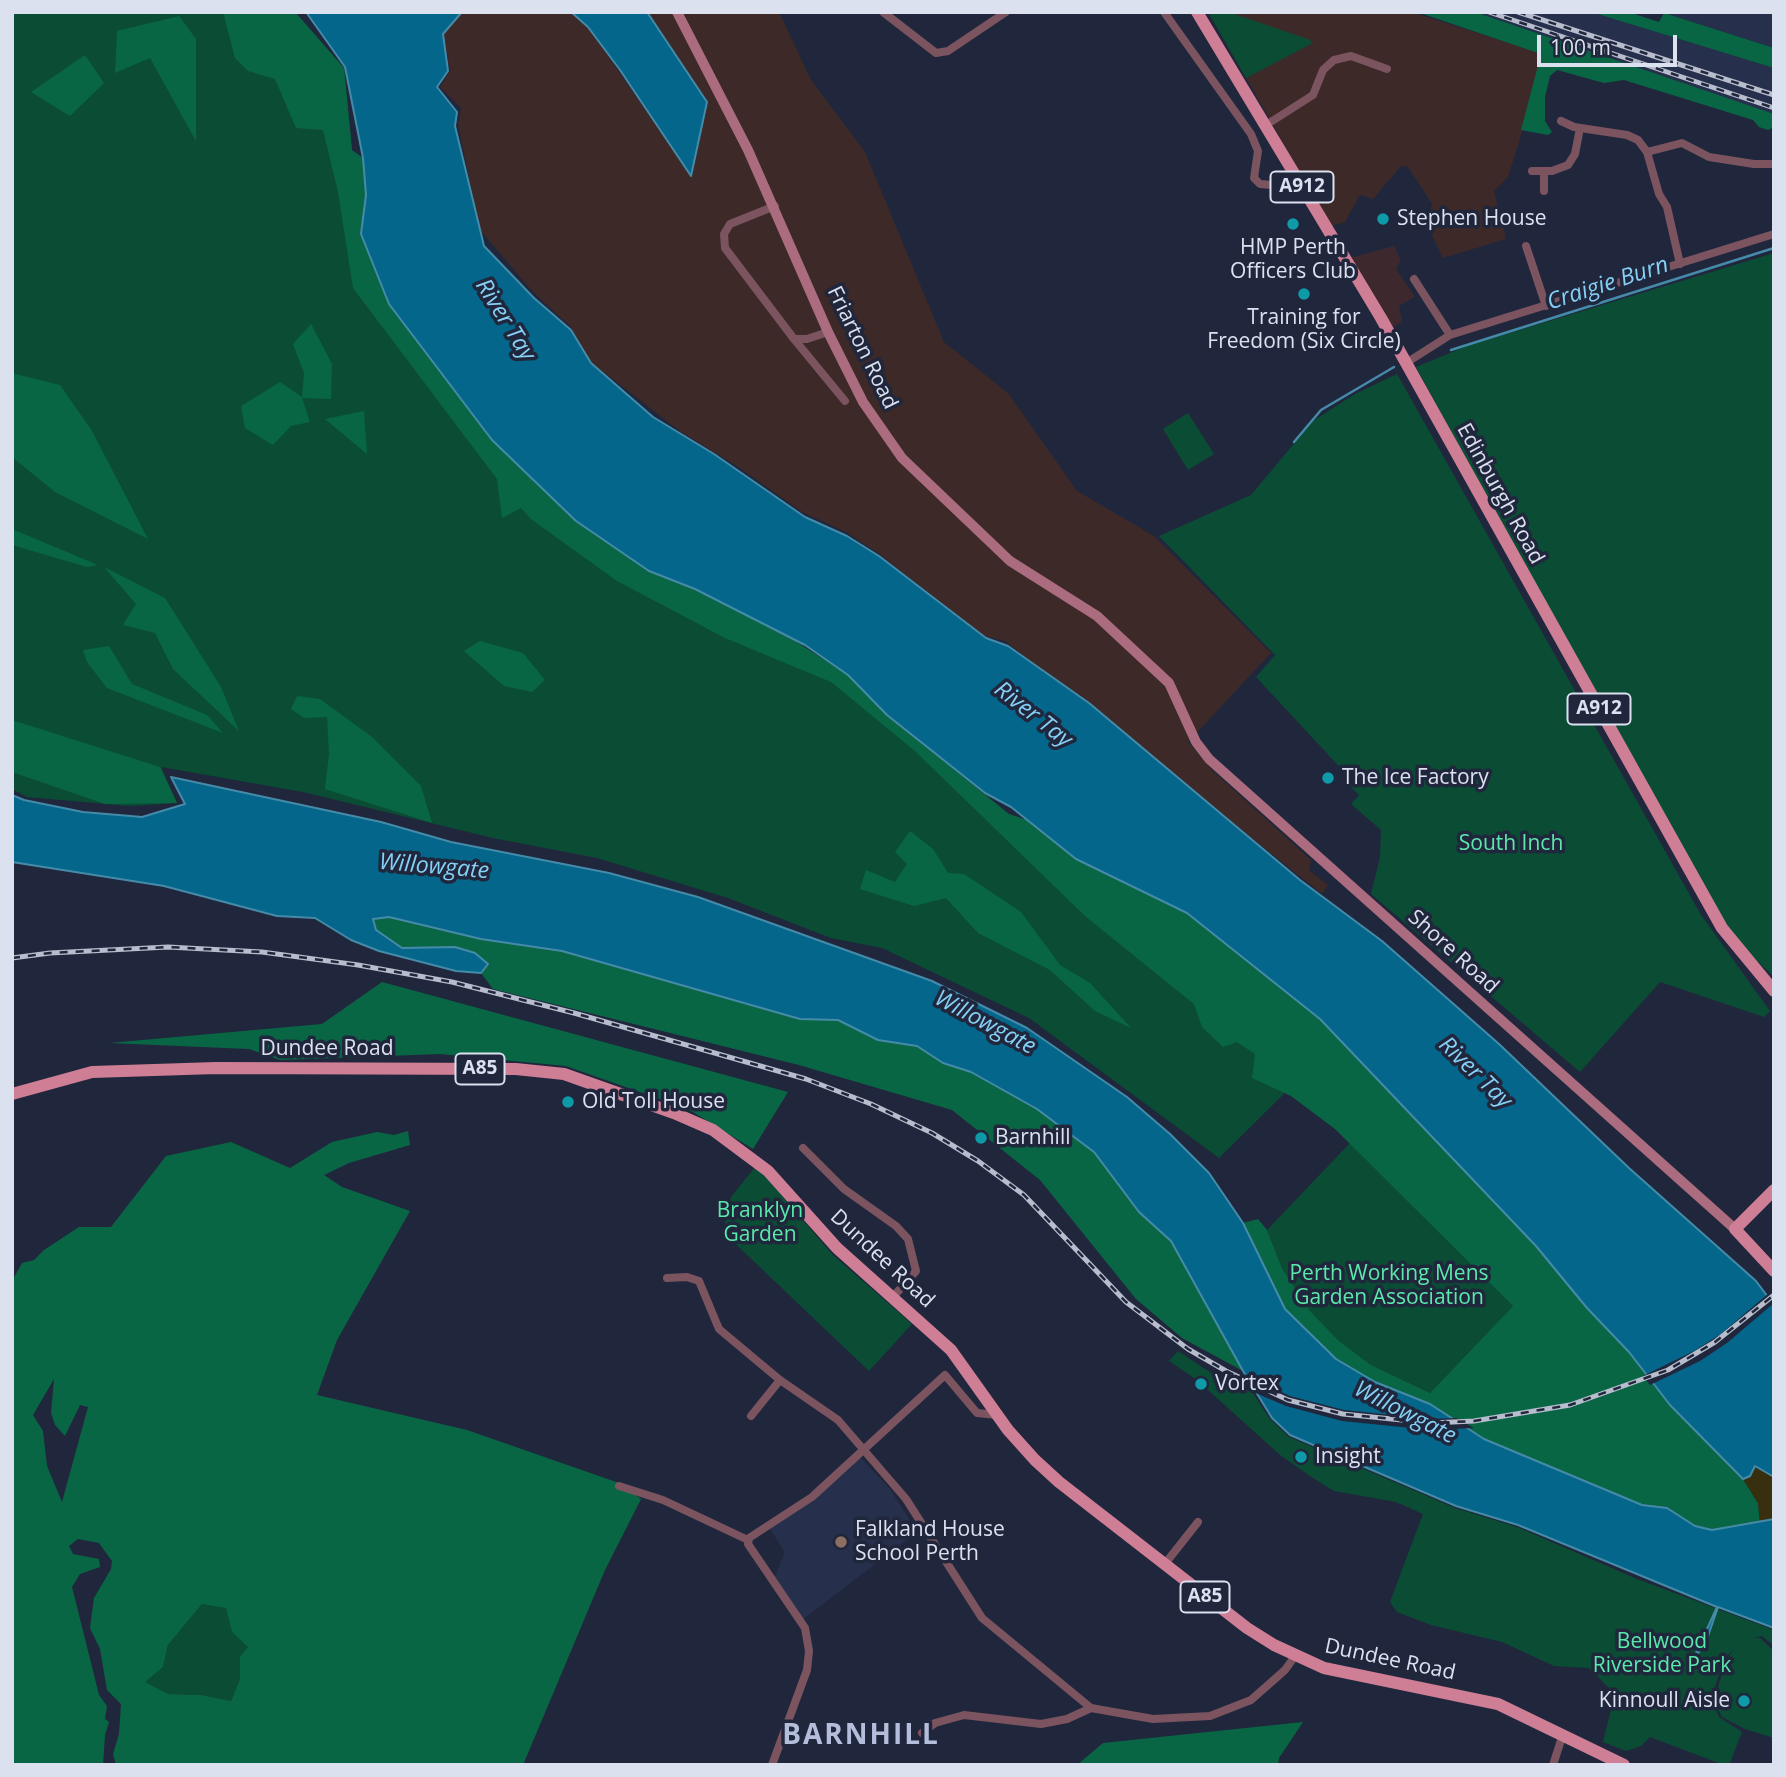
<!DOCTYPE html>
<style>
body{margin:0}
#map{position:relative;width:1786px;height:1777px;overflow:hidden;background:#20273c;font-family:"Open Sans",sans-serif}
canvas{display:block}
.frame{position:absolute;inset:0;border:14px solid #dce1f0;pointer-events:none}
.scale{position:absolute;left:1537px;top:35px;width:140px;height:32px;box-sizing:border-box;border:4px solid #dce1f0;border-top:0;padding-left:9px;font-size:21px;line-height:24px;white-space:nowrap;color:#dce1f0;-webkit-text-stroke:5px #20273c;paint-order:stroke}
</style>
<div id="map">
<canvas width="1786" height="1777"></canvas>
<div class="frame"></div>
<div class="scale">100 m</div>
</div>
<script>
const context = document.querySelector('canvas').getContext('2d');
context.lineJoin = 'round';
function paint(path, color) {
  context.fillStyle = color;
  context.fill(path, 'evenodd');
}
function poly(rows) {
  const path = new Path2D();
  for (const r of rows) {
    path.moveTo(r[0], r[1]);
    for (let i = 2; i < r.length; i += 2) path.lineTo(r[i], r[i + 1]);
  }
  return path;
}
function stroke(path, color, width, dash) {
  context.strokeStyle = color;
  context.lineWidth = width;
  context.lineCap = dash ? 'butt' : 'round';
  context.setLineDash(dash || []);
  context.stroke(path);
}
function write(font, color, halo, rows, align = 'center') {
  context.font = font + ' "Open Sans",sans-serif';
  context.lineWidth = 7;
  context.setLineDash([]);
  context.textBaseline = 'middle';
  context.strokeStyle = halo;
  context.fillStyle = color;
  for (const [text, x, y, turn = 0] of rows) {
    context.save();
    context.translate(x, y);
    context.rotate((+turn || 0) * Math.PI / 180);
    context.textAlign = isNaN(turn) ? turn : align;
    if (halo) context.strokeText(text, 0, 0);
    context.fillText(text, 0, 0);
    context.restore();
  }
}
paint(poly([
 [1394,246,1401,261,1396,269,1415,297,1399,306,1402,322,1392,328,1347,259]
]), '#3d292d');
paint(poly([
 [469,12,570,12,589,29,684,165,692,162,708,102,647,12,779,12,811,80,865,152,944,342,1008,393,1077,491,1154,536,1271,653,1188,742,1212,770,1311,860,1309,870,1328,885,1322,894,1005,641,984,636,878,553,846,532,802,512,737,466,681,432,587,359,571,327,533,292,480,230,458,125,461,108,440,87,450,70,443,35,456,16],
 [1208,12,1412,12,1546,55,1508,177,1494,191,1506,239,1443,258,1427,225,1432,204,1408,167,1401,166,1373,199,1360,195,1345,222,1331,226]
]), '#3d2928');
paint(poly([
 [1475,12,1591,12,1774,68,1774,114],
 [1774,12,1774,48,1664,13],
 [859,1456,890,1489,917,1532,802,1620,774,1578,785,1552,769,1528]
]), '#262f4b');
paint(poly([
 [12,12,295,12,344,68,365,284,392,340,574,539,785,644,1306,1072,1219,1158,1029,1018,882,948,831,938,728,898,597,858,493,838,303,792,161,767,177,803,129,806,27,797,12,789],
 [1208,12,1228,12,1308,39,1313,43,1246,78],
 [1774,253,1774,977,1722,928,1416,367,1467,346],
 [1397,374,1701,915,1770,1011,1764,1017,1660,982,1580,1072,1371,894,1380,857,1381,830,1351,804,1359,795,1345,781,1348,776,1256,677,1275,655,1159,536,1251,495,1313,421,1355,394],
 [1188,413,1214,454,1188,470,1163,429],
 [1350,1143,1513,1306,1430,1393,1371,1365,1339,1341,1310,1311,1282,1268,1267,1230],
 [756,1166,833,1255,912,1324,869,1371,723,1232,731,1197],
 [1178,1351,1208,1371,1252,1392,1270,1419,1289,1437,1455,1508,1517,1527,1637,1579,1774,1630,1774,1646,1762,1636,1753,1638,1760,1638,1774,1651,1774,1738,1745,1729,1722,1717,1717,1708,1717,1691,1726,1660,1734,1649,1724,1659,1714,1690,1715,1708,1719,1717,1742,1732,1729,1765,1724,1765,1650,1737,1641,1746,1626,1751,1603,1742,1615,1694,1589,1668,1554,1666,1502,1642,1431,1625,1397,1612,1390,1602,1423,1514,1396,1502,1334,1491,1313,1478,1280,1455,1197,1380,1169,1361],
 [202,1604,226,1607,232,1632,249,1647,240,1657,240,1679,231,1701,201,1695,168,1694,144,1682,163,1667,168,1645]
]), '#0a4d34');
paint(poly([
 [223,12,295,12,344,68,352,150,363,158,366,195,361,234,389,304,649,571,695,589,792,639,848,675,887,715,1009,814,1027,820,1076,859,1187,913,1320,1019,1536,1246,1587,1308,1629,1352,1670,1406,1743,1479,1758,1503,1760,1522,1711,1530,1695,1526,1667,1508,1642,1505,1484,1439,1430,1404,1375,1382,1336,1359,1311,1338,1285,1309,1243,1223,1258,1219,1267,1230,1282,1268,1310,1311,1339,1341,1371,1365,1430,1393,1513,1306,1335,1129,1291,1096,1252,1078,1255,1054,1237,1042,1223,1047,1202,1027,1194,1004,1085,916,916,752,831,682,725,638,617,581,531,519,521,508,502,518,497,479,353,288,338,192,323,130,296,128,275,79,248,71,235,58],
 [1417,12,1475,12,1774,114,1774,127,1768,130,1759,127,1753,120,1624,80,1604,83,1557,70,1550,76,1545,97,1545,121,1552,132,1548,135,1521,130,1541,54],
 [1591,12,1628,12,1659,22,1664,13,1774,48,1774,68],
 [179,16,196,39,196,141,150,58,115,73,117,31],
 [85,55,104,83,70,116,31,92],
 [311,324,332,364,331,399,302,398,310,422,291,426,273,445,245,428,241,406,280,382,302,397,304,373,293,344],
 [12,373,60,385,92,431,148,539,55,492,12,457],
 [364,411,367,454,325,419],
 [12,529,98,565,87,567,12,545],
 [104,567,165,598,221,687,239,731,173,669,155,633,123,625,136,604],
 [480,641,523,653,545,680,532,692,504,686,464,651],
 [109,646,132,684,207,715,223,733,107,688,87,662,83,650],
 [297,696,320,699,372,737,421,786,432,823,325,789,329,754,327,717,304,718,291,709],
 [12,720,160,767,177,803,105,804,12,772],
 [910,831,933,849,948,873,964,874,1021,912,1060,965,1090,983,1131,1028,1095,1011,1050,970,978,933,946,898,914,906,860,889,866,870,895,882,907,864,895,852],
 [389,917,481,939,562,951,800,1019,838,1019,878,1040,917,1046,943,1063,970,1072,1004,1090,1037,1109,1094,1152,1139,1212,1171,1241,1243,1371,1182,1338,1136,1299,1040,1180,952,1110,799,1065,493,989,481,973,487,964,430,947,402,948,375,930,373,919],
 [382,982,788,1092,753,1149,688,1109,566,1066,440,1054,280,1060,249,1049,109,1043,322,1024],
 [408,1131,410,1145,349,1163,324,1175,342,1187,410,1211,337,1340,317,1395,467,1430,619,1483,641,1499,605,1570,523,1765,116,1765,113,1754,119,1734,121,1704,107,1690,100,1649,90,1628,94,1598,111,1569,112,1561,99,1543,78,1539,69,1546,73,1554,99,1559,100,1567,80,1574,72,1587,99,1695,107,1706,105,1719,109,1722,105,1735,103,1765,12,1765,12,1281,22,1263,34,1260,44,1250,79,1227,111,1227,166,1156,231,1142,290,1168,332,1142,377,1132,394,1135],
 [54,1379,51,1413,55,1425,65,1436,80,1405,88,1407,62,1502,47,1466,43,1431,33,1415],
 [202,1604,226,1608,232,1632,248,1647,240,1657,240,1679,231,1701,201,1695,168,1694,145,1682,163,1667,168,1645],
 [1303,1722,1279,1758,1278,1765,1077,1765,1103,1743]
]), '#096645');
paint(poly([
 [1754,1466,1774,1477,1774,1519,1760,1522,1758,1503,1743,1479,1750,1476]
]), '#372f0e');
const water = poly([
 [306,12,462,12,443,34,448,71,437,87,457,112,455,126,484,246,534,298,571,330,591,363,653,417,714,454,805,517,847,536,879,556,986,638,1008,646,1089,703,1300,880,1382,941,1499,1044,1629,1168,1756,1281,1774,1305,1774,1477,1755,1466,1750,1476,1743,1479,1670,1405,1629,1352,1587,1308,1536,1246,1320,1019,1187,913,1076,859,1011,807,985,793,887,715,848,675,805,645,695,589,649,571,576,521,492,440,389,304,361,234,366,195,363,158,345,67,306,12],
 [571,12,647,12,707,102,691,176,620,70,588,27,571,12],
 [171,777,381,822,451,842,609,873,698,897,932,981,1027,1028,1127,1097,1170,1134,1209,1173,1243,1223,1285,1309,1336,1359,1375,1382,1430,1404,1484,1439,1642,1505,1667,1508,1695,1526,1712,1530,1774,1519,1774,1628,1718,1607,1706,1642,1692,1662,1717,1607,1518,1525,1456,1506,1290,1435,1272,1418,1243,1371,1171,1241,1139,1212,1094,1152,1037,1109,971,1072,943,1063,917,1046,878,1040,838,1020,800,1019,562,951,481,939,389,917,373,919,376,930,402,948,455,947,475,953,488,964,481,973,456,971,379,951,351,940,315,918,277,916,164,886,12,862,12,795,24,800,83,812,142,817,185,804,171,777]
]);
paint(water, '#04668a');
stroke(water, '#458ba9', 2);
paint(poly([
 [1769,1293,1774,1303,1727,1343,1700,1361,1650,1385,1643,1376,1694,1351,1721,1334],
 [1240,1373,1290,1396,1344,1410,1431,1419,1457,1418,1474,1428,1431,1430,1342,1421,1286,1406,1251,1391]
]), '#20273c');
stroke(poly([
 [1451,350,1774,248],
 [1294,442,1321,410,1394,367]
]), '#458ba9', 2.5);
stroke(poly([
 [883,12,936,53,948,51,1006,12],
 [1164,12,1251,134,1258,151,1254,178,1260,184,1272,185,1296,177],
 [1561,121,1574,127,1627,135,1638,140,1647,152,1659,194,1667,207,1680,264],
 [1266,125,1313,95,1323,70,1334,60,1351,56,1387,69],
 [1647,152,1682,143,1709,157,1754,164,1774,164],
 [1532,171,1552,171,1568,165,1575,154,1580,128],
 [1544,172,1544,191],
 [775,206,730,224,724,234,725,248,794,339,807,339,828,332],
 [1526,246,1546,306],
 [1414,279,1450,335],
 [794,339,845,401],
 [1406,363,1450,335,1774,234],
 [803,1148,844,1189,896,1226,908,1239,916,1271,893,1297],
 [667,1278,687,1277,699,1281,719,1329,780,1380,838,1420,906,1499,982,1618,1091,1708],
 [751,1416,780,1380],
 [619,1486,663,1500,748,1540],
 [1164,1565,1198,1522],
 [922,1733,935,1723,964,1715,1041,1724,1067,1719,1091,1708,1153,1719,1210,1716,1251,1700,1285,1670,1295,1656],
 [772,1765,807,1670,809,1651,805,1628,748,1544,749,1538,812,1497,945,1375,977,1413,997,1415],
 [1553,1765,1563,1734]
]), '#7b545f', 8);
stroke(poly([
 [677,12,748,150,828,332,863,402,902,458,1010,561,1097,616,1169,683,1196,742,1209,759,1735,1229]
]), '#aa6c7e', 10);
stroke(poly([
 [1197,12,1381,318,1722,928,1774,991],
 [12,1094,92,1072,216,1068,516,1069,564,1074,674,1113,713,1130,768,1171,837,1248,951,1350,1008,1430,1035,1460,1059,1482,1247,1628,1274,1645,1324,1668,1498,1704,1624,1765],
 [1774,1190,1735,1229,1774,1271]
]), '#ce7e95', 12);
const rail = poly([
 [1489,12,1774,108],
 [1518,12,1774,95],
 [12,958,50,953,168,947,262,952,358,965,452,982,574,1013,806,1079,871,1104,932,1133,978,1161,1024,1195,1126,1302,1188,1349,1226,1371,1288,1400,1343,1414,1431,1423,1474,1421,1570,1405,1668,1370,1715,1342,1774,1295]
]);
stroke(rail, '#b8bdcd', 5);
stroke(rail, '#20273c', 2.5, [8]);
for (const [x, y, r, color] of [
 [1383,219,7,"#0f9aa8"],
 [1293,224,7,"#0f9aa8"],
 [1304,294,7,"#0f9aa8"],
 [1328,778,7,"#0f9aa8"],
 [568,1102,7,"#0f9aa8"],
 [981,1138,7,"#0f9aa8"],
 [1201,1384,7,"#0f9aa8"],
 [1301,1457,7,"#0f9aa8"],
 [841,1542,7,"#8d6e63"],
 [1744,1701,7,"#0f9aa8"]
]) {
  const dot = new Path2D();
  dot.arc(x, y, r, 0, 2 * Math.PI);
  context.fillStyle = color;
  context.fill(dot);
  stroke(dot, '#20273c', 2.5);
}
for (const [x, y, w] of [
 [1302,187,63],
 [1599,709,63],
 [480,1069,49],
 [1205,1597,49]
]) {
  const box = new Path2D();
  box.roundRect(x - w / 2, y - 15.5, w, 31, 5);
  context.fillStyle = '#20273c';
  context.fill(box);
  stroke(box, '#dce1f0', 2);
}
write('bold 19px', '#dce1f0', null, [
 ["A912",1302,187],
 ["A912",1599,709],
 ["A85",480,1069],
 ["A85",1205,1597]
]);
write('21px', '#dce1f0', '#20273c', [
 ["Stephen House",1397,219],
 ["HMP Perth",1293,248,"center"],
 ["Officers Club",1293,272,"center"],
 ["Training for",1304,318,"center"],
 ["Freedom (Six Circle)",1304,342,"center"],
 ["The Ice Factory",1342,778],
 ["Old Toll House",582,1102],
 ["Barnhill",995,1138],
 ["Vortex",1215,1384],
 ["Insight",1315,1457],
 ["Falkland House",855,1530],
 ["School Perth",855,1554],
 ["Kinnoull Aisle",1730,1701,"right"]
], 'left');
write('21px', '#dce1f0', '#20273c', [
 ["Friarton Road",862,348,64],
 ["Edinburgh Road",1500,494,61],
 ["Shore Road",1453,952,42],
 ["Dundee Road",327,1049],
 ["Dundee Road",882,1259,43],
 ["Dundee Road",1390,1660,12]
]);
write('21px', '#5be8ab', '#20273c', [
 ["South Inch",1511,844],
 ["Branklyn",760,1211],
 ["Garden",760,1235],
 ["Perth Working Mens",1389,1274],
 ["Garden Association",1389,1298],
 ["Bellwood",1662,1642],
 ["Riverside Park",1662,1666]
]);
write('italic 23px', '#86cff5', '#20273c', [
 ["Craigie Burn",1608,284,-18],
 ["River Tay",505,320,58],
 ["River Tay",1033,715,38],
 ["Willowgate",434,867,5],
 ["Willowgate",985,1023,28],
 ["River Tay",1475,1073,44],
 ["Willowgate",1405,1413,27]
]);
context.letterSpacing = '2px';
write('bold 28px', '#b4beda', '#20273c', [
 ["BARNHILL",861,1736]
]);
context.letterSpacing = '0px';
</script>
